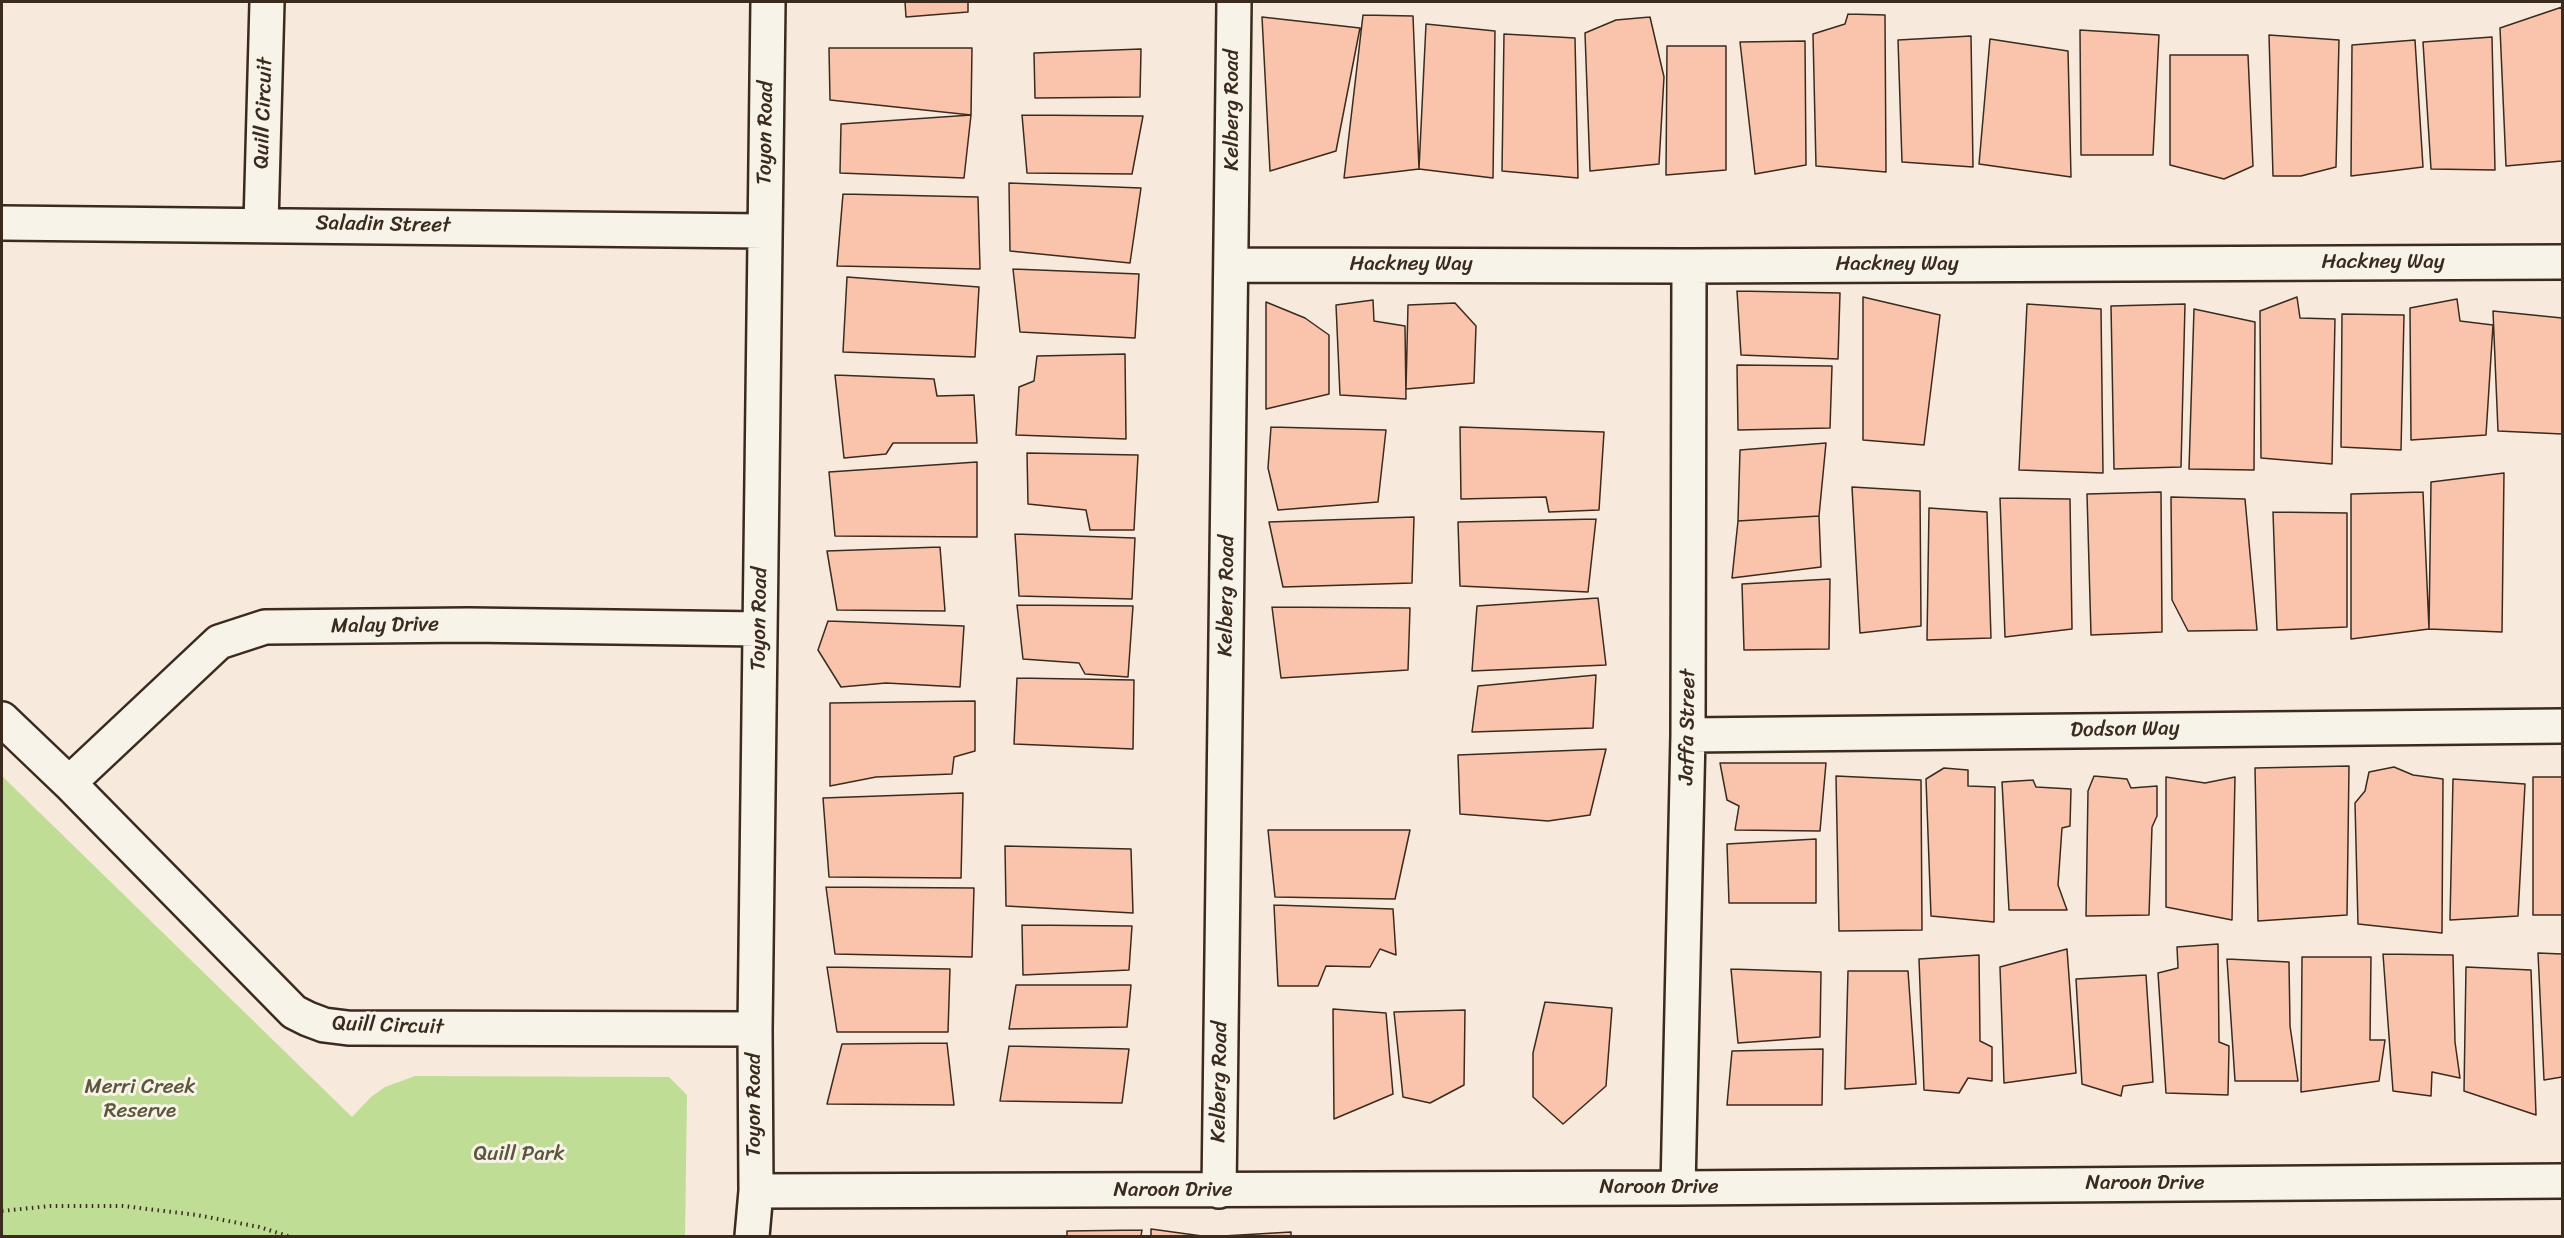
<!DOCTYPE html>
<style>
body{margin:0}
#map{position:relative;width:2564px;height:1238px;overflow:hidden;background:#f7eadc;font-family:Sriracha,sans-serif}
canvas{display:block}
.frame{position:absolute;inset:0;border:3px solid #3b2a1e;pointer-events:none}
</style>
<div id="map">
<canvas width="2564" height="1238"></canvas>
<div class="frame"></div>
</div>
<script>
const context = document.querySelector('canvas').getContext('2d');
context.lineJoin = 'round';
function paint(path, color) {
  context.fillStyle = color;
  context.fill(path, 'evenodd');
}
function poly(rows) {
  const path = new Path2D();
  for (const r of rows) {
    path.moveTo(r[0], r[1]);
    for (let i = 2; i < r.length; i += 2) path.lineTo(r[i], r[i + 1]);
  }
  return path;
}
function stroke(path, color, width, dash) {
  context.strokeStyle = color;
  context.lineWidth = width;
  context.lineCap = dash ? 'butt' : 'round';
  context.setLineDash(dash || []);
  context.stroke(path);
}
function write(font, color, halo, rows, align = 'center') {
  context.font = font + ' Sriracha,sans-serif';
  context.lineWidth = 6;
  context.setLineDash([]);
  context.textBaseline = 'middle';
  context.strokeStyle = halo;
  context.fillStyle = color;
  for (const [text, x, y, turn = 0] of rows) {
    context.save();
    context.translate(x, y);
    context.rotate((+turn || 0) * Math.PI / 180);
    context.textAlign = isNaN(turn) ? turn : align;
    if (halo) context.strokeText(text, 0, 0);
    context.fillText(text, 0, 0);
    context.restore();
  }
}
paint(poly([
 [2,776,352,1117,371,1097,385,1087,415,1076,669,1077,687,1095,685,1236,2,1236]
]), '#c0dd95');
const building = poly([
 [905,2,968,2,968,12,906,17,905,2],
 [2562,7,2562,161,2506,166,2500,28,2562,7],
 [1848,14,1885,15,1886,172,1816,166,1813,34,1845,24,1848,14],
 [1363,15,1413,16,1419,169,1344,178,1363,15],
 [1262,17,1360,28,1336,151,1270,171,1262,17],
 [1650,17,1664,77,1659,164,1590,171,1585,33,1616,20,1650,17],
 [1426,24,1495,31,1493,178,1419,169,1426,24],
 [2080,30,2159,35,2153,155,2081,155,2080,30],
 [1504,34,1575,38,1578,178,1502,171,1504,34],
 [2269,35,2339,40,2336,167,2301,176,2273,176,2269,35],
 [1971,36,1973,167,1902,162,1898,40,1971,36],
 [2492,37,2495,170,2431,169,2423,42,2492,37],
 [1990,39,2068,51,2071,177,1979,164,1990,39],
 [2415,40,2423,167,2351,176,2352,45,2415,40],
 [1805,41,1806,165,1755,174,1740,42,1805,41],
 [1667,46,1726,46,1726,170,1666,175,1667,46],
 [829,48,972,48,971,115,830,100,829,48],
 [1141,49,1140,97,1035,98,1034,53,1141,49],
 [2170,55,2248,55,2253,166,2224,179,2170,165,2170,55],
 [971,115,964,178,840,173,841,124,971,115],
 [1022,115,1143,116,1132,174,1027,173,1022,115],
 [1009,183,1141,188,1130,263,1010,251,1009,183],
 [843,194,978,197,980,269,837,266,843,194],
 [1013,269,1139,274,1135,338,1020,332,1013,269],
 [847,277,979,287,975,357,843,352,847,277],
 [1737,291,1840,293,1838,359,1741,355,1737,291],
 [1863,297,1940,315,1924,445,1863,440,1863,297],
 [2297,297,2300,318,2335,319,2332,464,2261,458,2260,311,2297,297],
 [2457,299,2460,321,2493,325,2486,435,2411,440,2410,308,2457,299],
 [1373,300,1374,321,1405,326,1406,399,1340,395,1336,305,1373,300],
 [1266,302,1305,318,1329,335,1329,394,1266,409,1266,302],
 [1455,303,1476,326,1474,383,1406,389,1408,305,1455,303],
 [2027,304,2101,309,2103,473,2019,470,2027,304],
 [2185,304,2181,467,2114,469,2111,306,2185,304],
 [2194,309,2255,322,2254,470,2189,469,2194,309],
 [2493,311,2562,318,2562,434,2498,431,2493,311],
 [2342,314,2404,315,2401,450,2341,447,2342,314],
 [1125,354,1126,439,1016,435,1019,387,1034,381,1037,356,1125,354],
 [1737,365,1832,366,1830,428,1738,430,1737,365],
 [835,375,934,379,937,396,974,395,977,443,893,443,886,454,844,458,835,375],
 [1271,427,1386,430,1378,502,1278,510,1268,468,1271,427],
 [1460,427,1604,432,1599,510,1549,512,1546,497,1461,499,1460,427],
 [1826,443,1819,516,1738,521,1740,450,1826,443],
 [1027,453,1138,455,1134,530,1090,530,1086,510,1028,504,1027,453],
 [977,462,977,537,835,536,829,472,977,462],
 [2504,473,2502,632,2429,629,2431,482,2504,473],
 [1852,487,1920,491,1921,626,1860,633,1852,487],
 [2161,492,2162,632,2091,635,2087,494,2161,492],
 [2423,492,2429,629,2351,639,2351,494,2423,492],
 [2171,497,2245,499,2257,630,2188,631,2172,600,2171,497],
 [2000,498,2070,499,2072,629,2005,637,2000,498],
 [1929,508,1987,512,1991,638,1927,640,1929,508],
 [2273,512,2347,513,2347,627,2277,630,2273,512],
 [1819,516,1821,567,1732,578,1738,521,1819,516],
 [1414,517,1412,583,1283,587,1269,522,1414,517],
 [1596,519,1588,592,1460,586,1458,522,1596,519],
 [1015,534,1135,538,1132,599,1019,596,1015,534],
 [940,547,945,611,837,610,827,551,940,547],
 [1830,579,1829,649,1744,650,1742,584,1830,579],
 [1598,598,1606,665,1472,671,1477,606,1598,598],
 [1017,605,1133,606,1128,677,1085,674,1079,663,1023,659,1017,605],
 [1272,607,1410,608,1408,670,1281,678,1272,607],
 [828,621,964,626,960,687,886,683,841,687,818,650,828,621],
 [1596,675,1593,728,1472,732,1478,686,1596,675],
 [1017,678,1134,680,1133,749,1014,744,1017,678],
 [975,701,975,751,954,757,952,774,876,777,830,786,830,703,975,701],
 [1606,749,1590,815,1548,821,1460,814,1458,755,1606,749],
 [1720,763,1826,763,1820,831,1735,830,1739,806,1727,800,1720,763],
 [2349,766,2347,915,2258,921,2255,768,2349,766],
 [2394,767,2413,775,2443,779,2442,933,2358,924,2355,803,2365,791,2369,772,2394,767],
 [1944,768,1968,770,1968,786,1995,787,1994,922,1931,916,1926,779,1944,768],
 [1836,776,1921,780,1922,930,1839,931,1836,776],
 [2094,776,2127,779,2131,788,2157,786,2157,816,2152,827,2149,915,2086,916,2088,791,2094,776],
 [2166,777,2205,783,2235,777,2232,920,2166,907,2166,777],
 [2533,777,2562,777,2562,915,2533,915,2533,777],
 [2453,779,2525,784,2518,916,2450,920,2453,779],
 [2033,780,2036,787,2071,789,2070,826,2062,828,2058,885,2067,910,2009,910,2002,782,2033,780],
 [963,793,961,878,829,877,823,798,963,793],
 [1268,830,1410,830,1395,899,1275,897,1268,830],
 [1816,839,1816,903,1729,903,1727,844,1816,839],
 [1005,846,1131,849,1133,913,1006,906,1005,846],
 [826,887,974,888,972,957,835,954,826,887],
 [1274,905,1393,909,1396,955,1380,949,1370,967,1326,966,1318,986,1278,986,1274,905],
 [1022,925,1132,926,1129,970,1023,975,1022,925],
 [2218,944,2219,1042,2229,1046,2228,1095,2166,1093,2158,973,2178,968,2177,947,2218,944],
 [2067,949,2076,1073,2004,1083,2000,967,2067,949],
 [2538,953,2562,954,2562,1077,2544,1080,2538,953],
 [2383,954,2453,955,2455,1042,2460,1078,2432,1072,2431,1096,2393,1091,2383,954],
 [1979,955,1980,1041,1992,1047,1992,1081,1968,1078,1959,1093,1924,1090,1919,959,1979,955],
 [2302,957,2371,957,2370,1040,2385,1040,2379,1081,2301,1092,2302,957],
 [2227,959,2289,962,2290,1026,2298,1081,2235,1081,2227,959],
 [827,967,950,969,948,1032,837,1032,827,967],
 [2466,967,2531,970,2536,1115,2464,1091,2466,967],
 [1731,969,1821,972,1820,1037,1738,1043,1731,969],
 [1848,971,1908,971,1916,1084,1845,1089,1848,971],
 [2146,975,2153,1082,2123,1086,2121,1096,2082,1084,2076,979,2146,975],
 [1016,985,1131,985,1127,1027,1009,1029,1016,985],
 [1545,1002,1612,1008,1606,1086,1563,1124,1533,1097,1533,1053,1545,1002],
 [1333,1009,1386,1013,1393,1094,1334,1119,1333,1009],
 [1465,1010,1464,1085,1430,1103,1403,1097,1394,1012,1465,1010],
 [947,1043,954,1105,827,1104,842,1044,947,1043],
 [1009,1046,1129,1049,1122,1103,1000,1101,1009,1046],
 [1823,1049,1822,1105,1727,1105,1732,1051,1823,1049],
 [1151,1229,1202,1236,1151,1236,1151,1229],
 [1142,1230,1141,1236,1067,1236,1067,1231,1142,1230],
 [1291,1232,1291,1236,1223,1236,1291,1232]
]);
paint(building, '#f9c4ab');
stroke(building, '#3b2a1e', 1.5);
const minor = poly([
 [2,223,764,231],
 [261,224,267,2],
 [1232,265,1689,266,2562,262],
 [2,719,69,783,294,1012,308,1019,324,1025,348,1028,755,1029],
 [1688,735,2562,726],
 [69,783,219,642,265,627,469,625,760,629],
 [1678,1188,1688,735,1689,266],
 [756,1191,1678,1188,2562,1181],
 [1219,1191,1234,2],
 [752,1236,756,1191,755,1029,768,2]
]);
stroke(minor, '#3b2a1e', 38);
stroke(poly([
 [2,1211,50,1206,123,1206,197,1215,259,1227,288,1236]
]), '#3b2a1e', 4, [1.5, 4.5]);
stroke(minor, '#f7f3e8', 33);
write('21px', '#3b2a1e', '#f7f3e8', [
 ["Kelberg Road",1233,110,-90],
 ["Quill Circuit",264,113,-88],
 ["Toyon Road",766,133,-89],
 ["Saladin Street",383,225,1],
 ["Hackney Way",2383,263],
 ["Hackney Way",1411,265],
 ["Hackney Way",1897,265],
 ["Kelberg Road",1227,596,-89],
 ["Toyon Road",760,619,-89],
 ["Malay Drive",385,626,-1],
 ["Jaffa Street",1688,727,-89],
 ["Dodson Way",2125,730,-1],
 ["Quill Circuit",388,1026,2],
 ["Kelberg Road",1220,1082,-89],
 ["Toyon Road",755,1105,-90],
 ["Naroon Drive",2145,1184],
 ["Naroon Drive",1659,1188],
 ["Naroon Drive",1173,1191]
]);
write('21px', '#5c573c', '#f7f3e8', [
 ["Merri Creek",140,1088],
 ["Reserve",140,1112],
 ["Quill Park",519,1155]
]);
</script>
